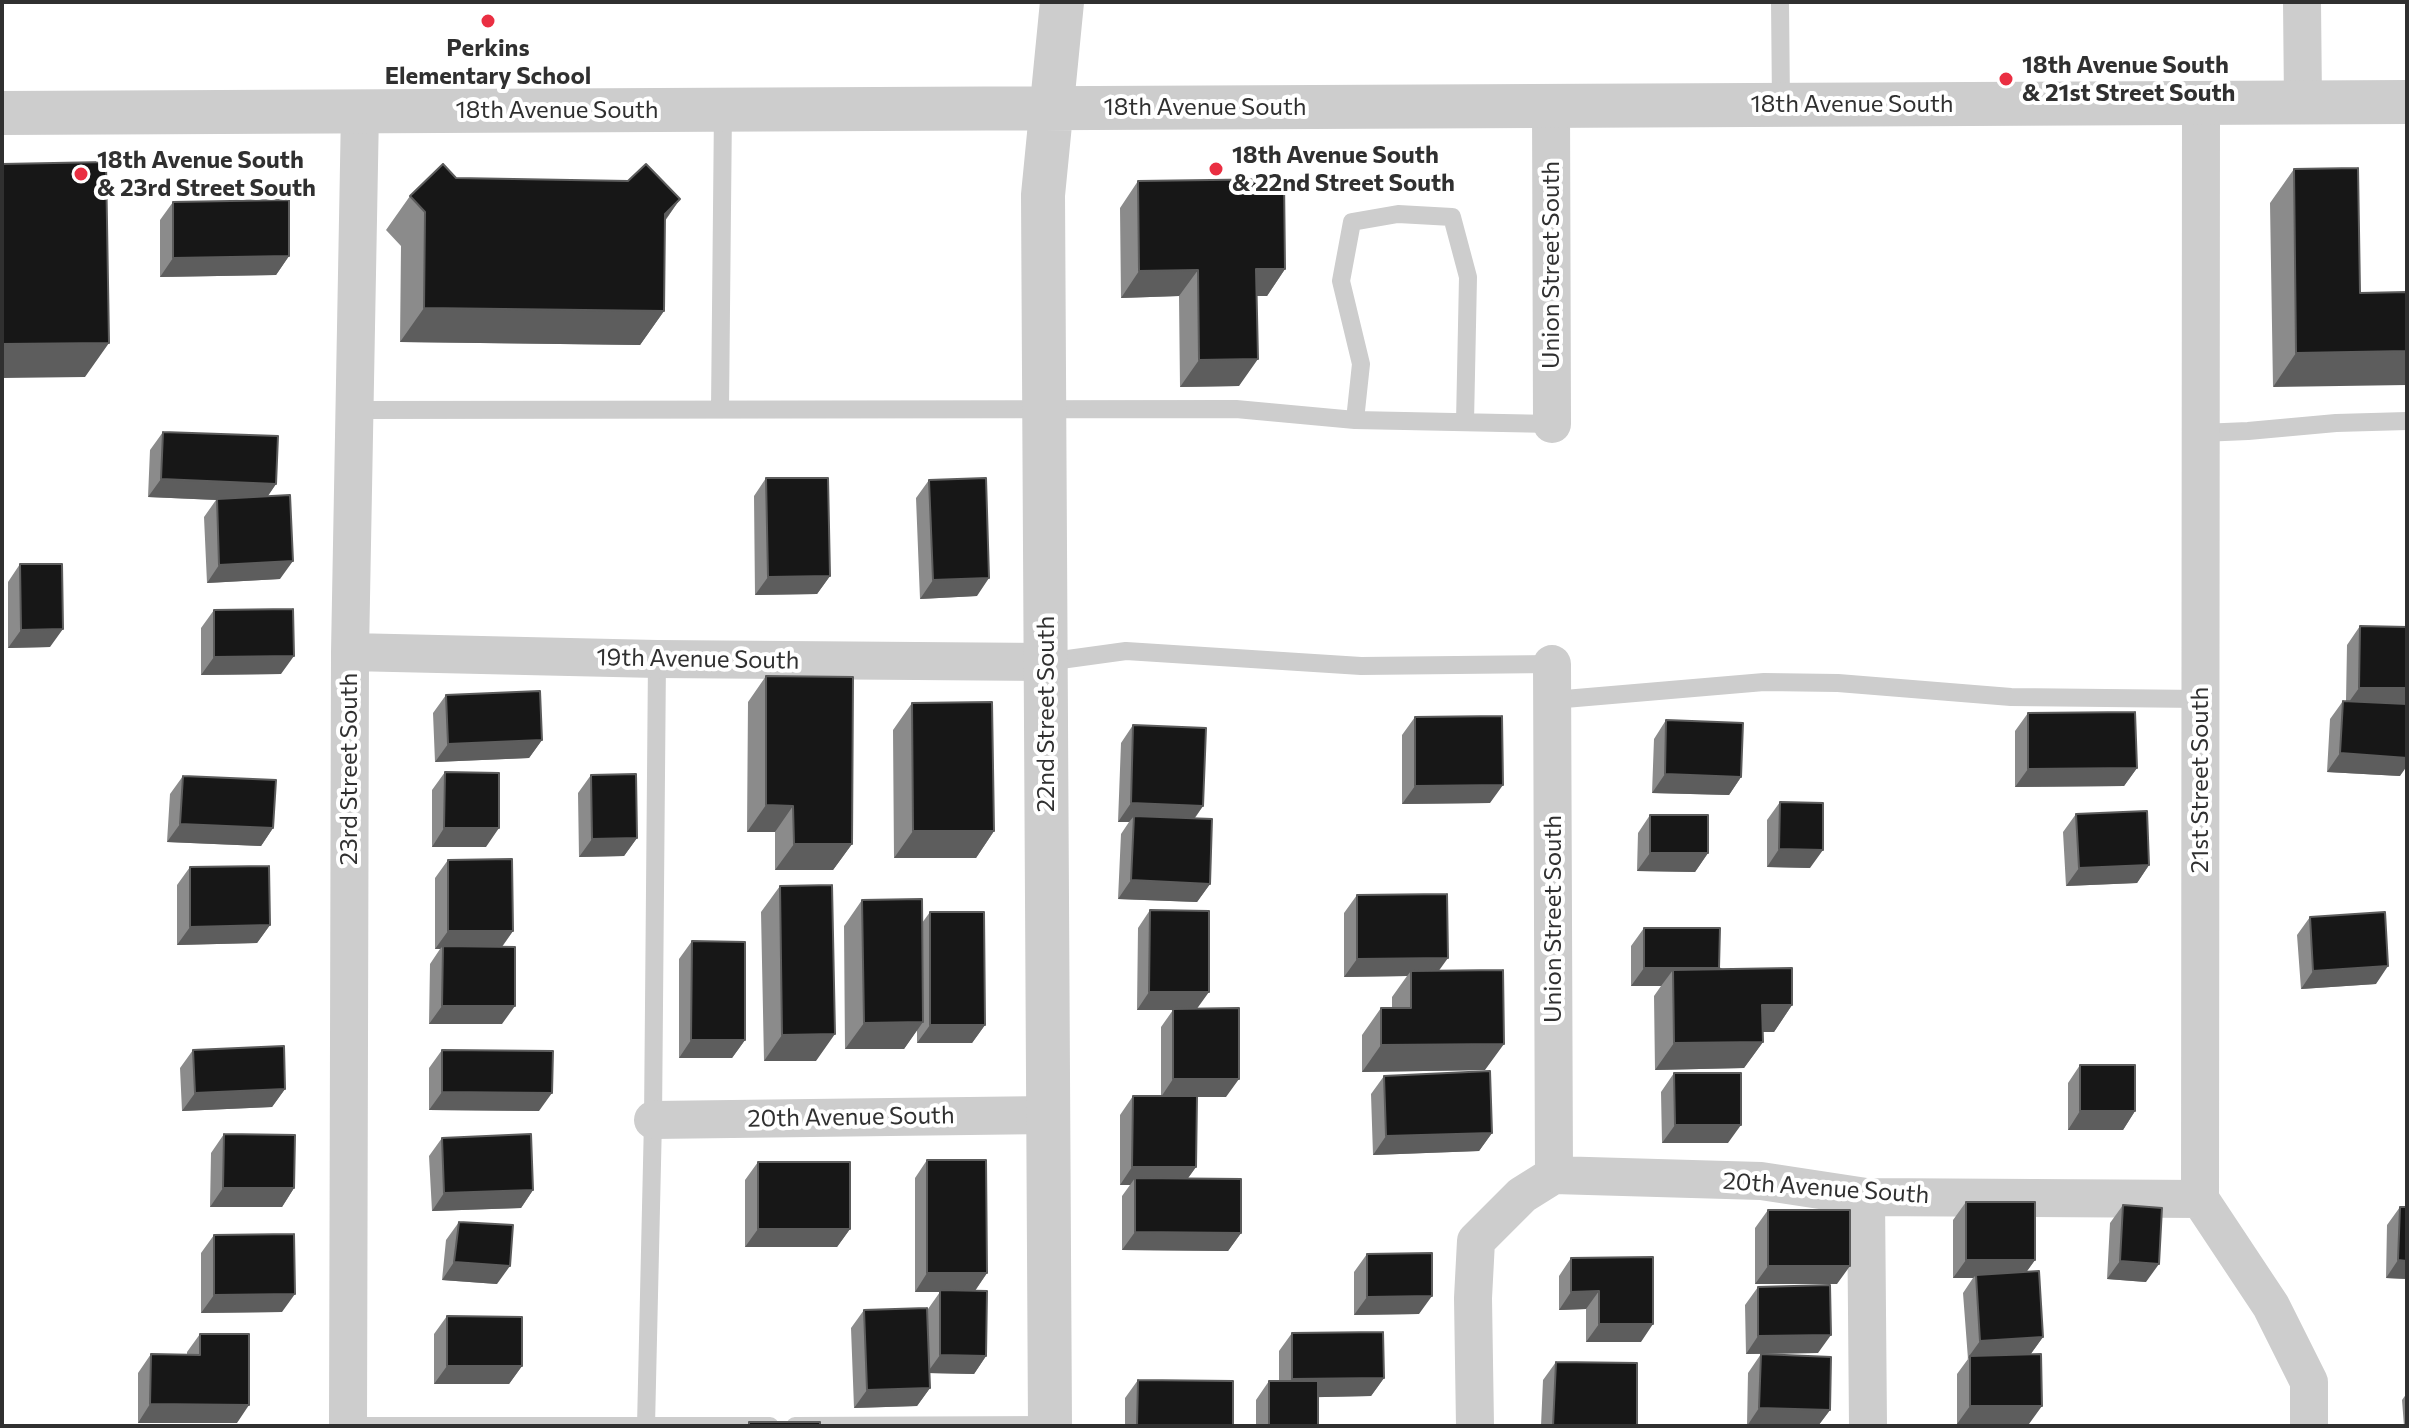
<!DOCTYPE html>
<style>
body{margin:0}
#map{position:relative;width:2409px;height:1428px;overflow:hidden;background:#fff;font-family:Commissioner,sans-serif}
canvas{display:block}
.frame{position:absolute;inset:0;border:4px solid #303030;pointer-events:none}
</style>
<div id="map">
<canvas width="2409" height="1428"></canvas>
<div class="frame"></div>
</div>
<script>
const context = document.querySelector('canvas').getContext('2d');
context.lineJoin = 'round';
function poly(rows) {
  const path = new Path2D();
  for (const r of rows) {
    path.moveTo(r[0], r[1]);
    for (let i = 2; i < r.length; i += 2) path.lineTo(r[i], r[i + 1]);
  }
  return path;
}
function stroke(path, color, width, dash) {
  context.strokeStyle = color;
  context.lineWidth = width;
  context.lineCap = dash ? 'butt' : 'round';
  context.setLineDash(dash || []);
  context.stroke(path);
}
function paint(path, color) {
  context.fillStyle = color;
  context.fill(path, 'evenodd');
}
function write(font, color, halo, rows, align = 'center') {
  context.font = font + ' Commissioner,sans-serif';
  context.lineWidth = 8;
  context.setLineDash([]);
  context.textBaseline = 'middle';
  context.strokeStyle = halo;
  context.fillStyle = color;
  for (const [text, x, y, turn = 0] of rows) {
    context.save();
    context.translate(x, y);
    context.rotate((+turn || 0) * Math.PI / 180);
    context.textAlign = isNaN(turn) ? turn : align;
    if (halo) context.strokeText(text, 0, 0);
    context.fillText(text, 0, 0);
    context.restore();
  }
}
stroke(poly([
 [1780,2,1781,104],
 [720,409,723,109],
 [354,410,1236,409,1355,420,1552,424],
 [1355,420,1361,364,1341,281,1352,222,1398,214,1452,217,1468,277,1465,422],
 [2201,433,2248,431,2336,423,2407,421],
 [1046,662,1126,651,1361,666,1552,664],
 [1553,700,1764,682,1838,683,2011,697,2201,699],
 [348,1426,770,1426],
 [646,1426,653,1120,657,659],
 [795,1426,1050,1425]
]), '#cdcdcd', 18);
stroke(poly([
 [2302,2,2303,102],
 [2201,103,2200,1199,2271,1306,2309,1382,2309,1426],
 [1551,106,1552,424],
 [350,652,657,659,1046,662],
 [1552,664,1554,1175],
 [653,1120,1048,1115],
 [1866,1197,1868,1426],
 [348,1426,350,652,360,111],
 [1475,1426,1473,1298,1476,1241,1522,1195,1554,1175,1761,1181,1866,1197,2200,1199]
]), '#cdcdcd', 38);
stroke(poly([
 [2,113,2407,102],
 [1050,1426,1043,195,1062,2]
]), '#cdcdcd', 44);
paint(poly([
 [2294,169,2360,293,2273,387,2270,203],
 [456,178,680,199,665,221,664,311,640,345,400,342,401,246,386,230,410,196],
 [1138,181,1285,269,1267,296,1257,296,1239,386,1180,387,1179,296,1121,298,1120,208],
 [173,202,289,256,276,275,160,277,160,220],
 [163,432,276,484,267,496,280,579,207,583,204,517,216,500,148,497,150,450],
 [766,478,830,576,817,594,755,595,754,496],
 [929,480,977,596,920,599,916,498],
 [20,564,50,647,8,648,8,582],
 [214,610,281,674,201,675,201,628],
 [2360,626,2400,776,2327,772,2330,719,2343,701,2346,701,2347,645],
 [766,676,852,844,833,870,775,870,775,832,747,832,748,702],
 [446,695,542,740,529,758,435,762,433,713],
 [912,703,994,831,976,858,894,858,893,730],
 [2028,713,2137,768,2124,786,2015,787,2015,731],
 [1415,717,1490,803,1402,804,1402,735],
 [1666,720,1741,777,1729,795,1652,793,1654,739],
 [1133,725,1203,806,1195,818,1210,884,1197,902,1118,899,1121,834,1129,822,1118,822,1121,743],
 [445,772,486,847,432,847,432,790],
 [591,775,637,838,624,856,579,857,578,793],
 [183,776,273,828,261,846,167,842,170,794],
 [1780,802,1810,868,1767,867,1767,820],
 [2076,814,2149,865,2137,883,2066,886,2063,832],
 [1650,815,1708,853,1695,872,1637,871,1638,833],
 [448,860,513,931,502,947,502,1024,429,1024,430,964,440,949,435,949,435,878],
 [190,867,270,925,257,943,177,945,177,885],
 [780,886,816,1061,764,1061,761,912],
 [1357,895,1439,971,1485,1070,1362,1072,1362,1035,1381,1008,1392,1008,1392,997,1407,976,1344,977,1344,913],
 [862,900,922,923,930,912,985,1025,972,1043,917,1043,917,1030,904,1049,845,1049,844,926],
 [1150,910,1197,1009,1226,1097,1197,1097,1196,1167,1188,1178,1241,1233,1228,1251,1122,1250,1122,1196,1130,1185,1120,1185,1120,1115,1133,1096,1161,1096,1161,1027,1173,1010,1137,1010,1138,928],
 [2310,917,2376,984,2301,989,2297,935],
 [1644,928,1792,1005,1774,1032,1763,1032,1763,1042,1744,1068,1655,1070,1654,996,1661,986,1631,986,1631,946],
 [692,941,745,1040,732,1058,679,1058,679,959],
 [193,1050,285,1089,272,1107,182,1111,180,1068],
 [442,1050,539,1111,429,1110,429,1068],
 [2080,1065,2135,1111,2123,1130,2068,1130,2068,1083],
 [1674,1073,1728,1143,1662,1143,1661,1092],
 [1384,1076,1492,1133,1479,1151,1373,1155,1371,1094],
 [224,1134,294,1188,282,1207,210,1207,211,1153],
 [442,1138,533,1190,521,1208,432,1211,429,1156],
 [927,1160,987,1273,975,1291,986,1356,974,1374,929,1373,930,1388,917,1406,854,1408,851,1328,864,1310,927,1324,928,1309,940,1292,915,1292,915,1178],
 [758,1162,850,1229,837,1247,745,1247,745,1180],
 [1966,1202,2035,1260,2027,1271,2043,1337,2030,1355,2029,1424,1957,1424,1957,1374,1968,1359,1963,1293,1973,1278,1953,1278,1953,1220],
 [2123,1205,2146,1282,2107,1279,2110,1223],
 [2400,1207,2407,1207,2407,1279,2386,1278,2387,1225],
 [1768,1210,1837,1284,1755,1284,1755,1228],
 [459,1222,497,1284,442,1280,446,1240],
 [214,1235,282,1312,201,1313,201,1253],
 [1367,1254,1419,1314,1354,1315,1354,1272],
 [1571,1258,1641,1342,1586,1342,1586,1309,1559,1310,1559,1276],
 [1758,1287,1818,1353,1746,1354,1745,1305],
 [447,1316,522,1366,509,1384,434,1384,434,1334],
 [1292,1333,1384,1378,1371,1396,1318,1397,1318,1426,1256,1426,1256,1400,1269,1381,1279,1381,1279,1351],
 [200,1334,237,1423,138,1423,138,1373,151,1354,187,1355,187,1352],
 [1761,1354,1830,1410,1818,1426,1747,1426,1748,1373],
 [1556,1362,1637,1426,1541,1426,1543,1380],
 [1138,1380,1233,1426,1125,1426,1125,1398],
 [2407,1393,2407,1426,2404,1426,2402,1400]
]), '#8b8b8b');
paint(poly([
 [680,199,656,233,665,214],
 [289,256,276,275,160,277,173,258],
 [1256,269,1285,269,1267,296,1238,296],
 [1198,270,1179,296,1121,298,1139,271],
 [424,308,664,311,640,345,400,342],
 [109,343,85,377,2,378,2,344],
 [2407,351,2407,385,2273,387,2296,353],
 [1258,359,1239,386,1180,387,1199,360],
 [161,479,276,484,264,502,148,497],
 [293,561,280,579,207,583,219,565],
 [830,576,817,594,755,595,768,577],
 [989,578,977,596,920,599,933,580],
 [63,629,50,647,8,648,21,630],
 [294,656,281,674,201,675,214,657],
 [2359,688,2407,688,2407,707,2346,706],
 [542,740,529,758,435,762,448,744],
 [2340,753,2407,758,2407,766,2400,776,2327,772],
 [2137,768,2124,786,2015,787,2028,769],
 [1665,774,1741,777,1729,795,1652,793],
 [1503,785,1490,803,1402,804,1415,786],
 [1131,803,1203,806,1190,824,1134,816,1129,822,1118,822],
 [766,805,793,806,775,832,747,832],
 [180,824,273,828,261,846,167,842],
 [444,828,499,828,486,847,432,847],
 [913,831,994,831,976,858,894,858],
 [637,838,624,856,579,857,592,839],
 [794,844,852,844,833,870,775,870],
 [1779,849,1823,850,1810,868,1767,867],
 [1650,853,1708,853,1695,872,1637,871],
 [2149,865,2137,883,2066,886,2079,868],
 [1131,880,1210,884,1197,902,1118,899],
 [270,925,257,943,177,945,190,927],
 [448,931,513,931,500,949,443,946,440,949,435,949],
 [1448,958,1435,976,1411,971,1407,976,1344,977,1357,959],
 [2388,966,2376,984,2301,989,2313,971],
 [1644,968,1719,968,1673,970,1661,986,1631,986],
 [1149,992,1209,992,1196,1010,1137,1010],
 [1762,1005,1792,1005,1774,1032,1744,1032],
 [442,1006,515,1006,502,1024,429,1024],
 [923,1022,904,1049,845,1049,864,1023],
 [930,1025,985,1025,972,1043,917,1043],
 [835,1034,816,1061,764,1061,782,1035],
 [691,1040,745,1040,732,1058,679,1058],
 [1763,1042,1744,1068,1655,1070,1674,1043],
 [1504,1044,1485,1070,1362,1072,1381,1045],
 [1173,1079,1239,1079,1226,1097,1161,1097],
 [285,1089,272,1107,182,1111,195,1093],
 [442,1092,552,1093,539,1111,429,1110],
 [2080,1111,2135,1111,2123,1130,2068,1130],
 [1675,1125,1741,1125,1728,1143,1662,1143],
 [1492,1133,1479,1151,1373,1155,1386,1136],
 [1132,1167,1196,1167,1183,1185,1135,1178,1130,1185,1120,1185],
 [223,1188,294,1188,282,1207,210,1207],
 [533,1190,521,1208,432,1211,444,1193],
 [758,1229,850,1229,837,1247,745,1247],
 [1135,1232,1241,1233,1228,1251,1122,1250],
 [1966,1260,2035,1260,2022,1278,1976,1275,1973,1278,1953,1278],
 [2398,1260,2407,1261,2407,1279,2386,1278],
 [2120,1261,2159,1264,2146,1282,2107,1279],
 [454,1262,510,1266,497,1284,442,1280],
 [1768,1266,1850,1266,1837,1284,1755,1284],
 [927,1273,987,1273,974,1292,915,1292],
 [1599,1291,1586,1309,1559,1310,1571,1292],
 [295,1294,282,1312,201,1313,214,1295],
 [1432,1296,1419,1314,1354,1315,1367,1297],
 [1599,1324,1653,1324,1641,1342,1586,1342],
 [1831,1335,1818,1353,1746,1354,1758,1336],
 [2043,1337,2030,1355,1970,1356,1967,1359,1980,1341],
 [940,1355,986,1356,974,1374,927,1373],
 [447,1366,522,1366,509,1384,434,1384],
 [1384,1378,1371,1396,1279,1398,1292,1379],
 [930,1388,917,1406,854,1408,867,1390],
 [150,1404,249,1405,237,1423,138,1423],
 [1970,1406,2042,1406,2029,1424,1957,1424],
 [1759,1408,1830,1410,1818,1426,1747,1426]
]), '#5d5d5d');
const building = poly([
 [106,162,109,343,2,344,2,164,106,162],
 [443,164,456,178,628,181,646,164,680,199,665,214,664,311,424,308,425,212,410,196,443,164],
 [2358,168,2360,293,2407,292,2407,351,2296,353,2294,169,2358,168],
 [1284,179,1285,269,1256,269,1258,359,1199,360,1198,270,1139,271,1138,181,1284,179],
 [289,200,289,256,173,258,173,202,289,200],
 [163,432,278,436,276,484,161,479,163,432],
 [766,478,828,478,830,576,768,577,766,478],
 [986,478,989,578,933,580,929,480,986,478],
 [290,495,293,561,219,565,217,499,290,495],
 [20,564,62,564,63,629,21,630,20,564],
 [293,609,294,656,214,657,214,610,293,609],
 [2360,626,2407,627,2407,688,2359,688,2360,626],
 [766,676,853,677,852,844,794,844,793,806,766,805,766,676],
 [540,691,542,740,448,744,446,695,540,691],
 [2343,701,2407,704,2407,758,2340,753,2343,701],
 [992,702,994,831,913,831,912,703,992,702],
 [2135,712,2137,768,2028,769,2028,713,2135,712],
 [1502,716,1503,785,1415,786,1415,717,1502,716],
 [1666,720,1743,723,1741,777,1665,774,1666,720],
 [1133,725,1206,728,1203,806,1131,803,1133,725],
 [445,772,499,773,499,828,444,828,445,772],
 [636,774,637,838,592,839,591,775,636,774],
 [183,776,276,780,273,828,180,824,183,776],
 [1780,802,1823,803,1823,850,1779,849,1780,802],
 [2147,811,2149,865,2079,868,2076,814,2147,811],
 [1650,815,1708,815,1708,853,1650,853,1650,815],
 [1134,816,1212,819,1210,884,1131,880,1134,816],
 [512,859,513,931,448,931,448,860,512,859],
 [269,866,270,925,190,927,190,867,269,866],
 [832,885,835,1034,782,1035,780,886,832,885],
 [1447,894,1448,958,1357,959,1357,895,1447,894],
 [922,899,923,1022,864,1023,862,900,922,899],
 [1150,910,1209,911,1209,992,1149,992,1150,910],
 [930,912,984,912,985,1025,930,1025,930,912],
 [2385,912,2388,966,2313,971,2310,917,2385,912],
 [1644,928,1720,928,1719,968,1644,968,1644,928],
 [692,941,745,942,745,1040,691,1040,692,941],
 [443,946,515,947,515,1006,442,1006,443,946],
 [1792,968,1792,1005,1762,1005,1763,1042,1674,1043,1673,970,1792,968],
 [1503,970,1504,1044,1381,1045,1381,1008,1411,1008,1411,971,1503,970],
 [1239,1008,1239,1079,1173,1079,1173,1009,1239,1008],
 [284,1046,285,1089,195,1093,193,1050,284,1046],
 [442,1050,553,1051,552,1093,442,1092,442,1050],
 [2080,1065,2135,1065,2135,1111,2080,1111,2080,1065],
 [1490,1071,1492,1133,1386,1136,1384,1076,1490,1071],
 [1674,1073,1741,1073,1741,1125,1675,1125,1674,1073],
 [1133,1096,1197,1096,1196,1167,1132,1167,1133,1096],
 [224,1134,295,1135,294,1188,223,1188,224,1134],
 [531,1134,533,1190,444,1193,442,1138,531,1134],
 [927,1160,986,1160,987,1273,927,1273,927,1160],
 [758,1162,850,1162,850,1229,758,1229,758,1162],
 [1135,1178,1241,1179,1241,1233,1135,1232,1135,1178],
 [1966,1202,2035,1202,2035,1260,1966,1260,1966,1202],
 [2123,1205,2162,1208,2159,1264,2120,1261,2123,1205],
 [2400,1207,2407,1207,2407,1261,2398,1260,2400,1207],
 [1768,1210,1850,1210,1850,1266,1768,1266,1768,1210],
 [459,1222,513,1225,510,1266,454,1262,459,1222],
 [294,1234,295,1294,214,1295,214,1235,294,1234],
 [1432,1253,1432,1296,1367,1297,1367,1254,1432,1253],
 [1653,1257,1653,1324,1599,1324,1599,1291,1571,1292,1571,1258,1653,1257],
 [2039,1271,2043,1337,1980,1341,1976,1275,2039,1271],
 [1830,1285,1831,1335,1758,1336,1758,1287,1830,1285],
 [940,1290,987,1291,986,1356,940,1355,940,1290],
 [927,1308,930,1388,867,1390,864,1310,927,1308],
 [447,1316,522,1317,522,1366,447,1366,447,1316],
 [1383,1332,1384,1378,1292,1379,1292,1333,1383,1332],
 [200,1334,249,1334,249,1405,150,1404,151,1354,200,1355,200,1334],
 [1761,1354,1831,1357,1830,1410,1759,1408,1761,1354],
 [2041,1354,2042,1406,1970,1406,1970,1356,2041,1354],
 [1556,1362,1637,1363,1637,1426,1553,1426,1556,1362],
 [1138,1380,1233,1381,1233,1426,1137,1426,1138,1380],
 [1269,1381,1318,1381,1318,1426,1269,1426,1269,1381],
 [749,1422,820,1422,820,1426,749,1426,749,1422]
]);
paint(building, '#171717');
stroke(building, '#5d5d5d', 2);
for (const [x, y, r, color] of [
 [488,21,8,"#ea2f42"],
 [2006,79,8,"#ea2f42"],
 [1216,169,8,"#ea2f42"],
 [81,174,8,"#ea2f42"]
]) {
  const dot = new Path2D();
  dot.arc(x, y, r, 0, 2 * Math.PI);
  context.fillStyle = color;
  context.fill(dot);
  stroke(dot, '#fff', 3);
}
write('bold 24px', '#303030', '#fff', [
 ["Perkins",488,48,"center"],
 ["Elementary School",488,76,"center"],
 ["18th Avenue South",2022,65],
 ["& 21st Street South",2022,93],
 ["18th Avenue South",1232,155],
 ["& 22nd Street South",1232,183],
 ["18th Avenue South",97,160],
 ["& 23rd Street South",97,188]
], 'left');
write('24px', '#303030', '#fff', [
 ["18th Avenue South",1852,104],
 ["18th Avenue South",1205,107],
 ["18th Avenue South",557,110],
 ["Union Street South",1551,265,-90],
 ["19th Avenue South",698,659,1],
 ["22nd Street South",1046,714,-90],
 ["23rd Street South",349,769,-90],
 ["21st Street South",2200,780,-90],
 ["Union Street South",1553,919,-90],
 ["20th Avenue South",851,1117,-1],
 ["20th Avenue South",1826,1188,4]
]);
</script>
